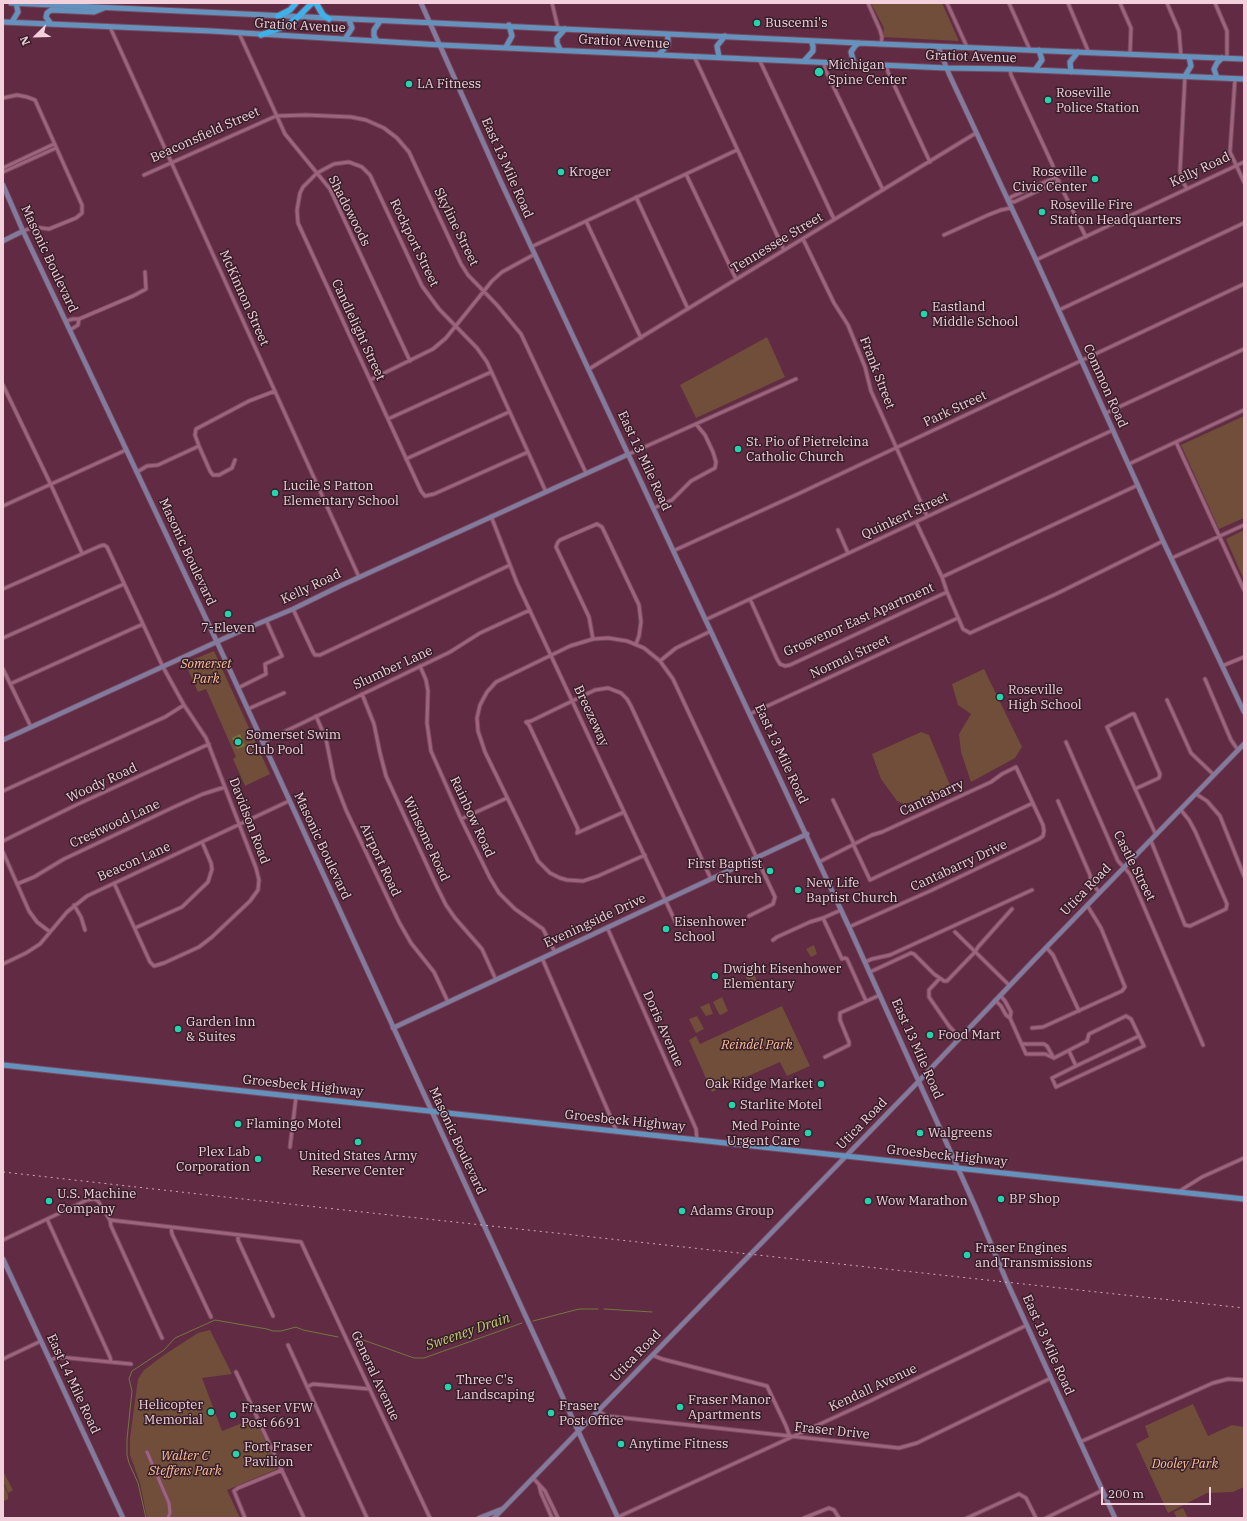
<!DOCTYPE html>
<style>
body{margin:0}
#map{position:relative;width:1247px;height:1521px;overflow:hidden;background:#602b43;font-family:"IBM Plex Serif",serif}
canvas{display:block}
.frame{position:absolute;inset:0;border:4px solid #f2d0dc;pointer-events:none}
.north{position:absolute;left:16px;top:16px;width:40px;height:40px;-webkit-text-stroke:3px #361e28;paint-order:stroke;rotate:247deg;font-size:11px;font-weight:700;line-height:16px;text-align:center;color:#f2d0dc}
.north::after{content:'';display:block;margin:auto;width:14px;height:18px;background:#f2d0dc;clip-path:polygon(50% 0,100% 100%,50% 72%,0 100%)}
.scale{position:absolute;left:1101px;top:1487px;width:110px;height:18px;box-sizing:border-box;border:2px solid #f2d0dc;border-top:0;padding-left:5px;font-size:12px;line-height:14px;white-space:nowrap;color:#f2d0dc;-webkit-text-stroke:3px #361e28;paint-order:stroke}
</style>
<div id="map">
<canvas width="1247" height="1521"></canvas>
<div class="frame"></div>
<div class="north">N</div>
<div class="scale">200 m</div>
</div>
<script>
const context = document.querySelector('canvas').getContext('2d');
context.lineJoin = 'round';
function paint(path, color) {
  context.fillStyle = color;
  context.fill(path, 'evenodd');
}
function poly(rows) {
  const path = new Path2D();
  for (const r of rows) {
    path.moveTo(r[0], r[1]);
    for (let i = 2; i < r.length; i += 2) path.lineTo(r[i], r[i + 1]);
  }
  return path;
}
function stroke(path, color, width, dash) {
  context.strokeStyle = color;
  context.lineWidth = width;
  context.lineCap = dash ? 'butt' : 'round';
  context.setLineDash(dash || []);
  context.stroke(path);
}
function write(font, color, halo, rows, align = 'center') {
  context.font = font + ' "IBM Plex Serif",serif';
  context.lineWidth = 3;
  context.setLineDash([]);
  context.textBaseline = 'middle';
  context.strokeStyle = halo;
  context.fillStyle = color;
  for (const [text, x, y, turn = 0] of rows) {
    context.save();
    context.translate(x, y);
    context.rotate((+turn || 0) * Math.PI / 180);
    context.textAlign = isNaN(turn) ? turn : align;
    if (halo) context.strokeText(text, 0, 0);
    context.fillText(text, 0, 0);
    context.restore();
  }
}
paint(poly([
 [871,3,942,3,959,41,883,37,884,28],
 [767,337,785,377,696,418,680,385],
 [1244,416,1244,518,1219,529,1181,445],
 [1244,530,1244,580,1226,539],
 [214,651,270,774,245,786,233,759,236,757,206,689,198,692,185,663],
 [984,669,1022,747,1015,758,971,782,961,752,959,734,971,714,958,705,952,684],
 [921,732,929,735,950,785,933,795,904,804,897,801,881,779,872,754],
 [814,945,817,954,811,957,806,949],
 [753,972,757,981,749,985,745,975],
 [722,997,728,1011,721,1015,719,1014,713,1002],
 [709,1003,713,1014,706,1016,700,1007],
 [782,1006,810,1066,787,1076,780,1062,712,1092,689,1040,696,1036,700,1044],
 [697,1016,704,1029,696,1033,689,1019],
 [210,1330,232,1374,202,1378,222,1431,255,1418,279,1468,227,1490,240,1518,147,1518,140,1483,130,1455,130,1438,138,1379,144,1370,164,1355,198,1333],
 [1193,1404,1208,1436,1232,1425,1244,1427,1244,1487,1233,1492,1207,1493,1168,1513,1136,1444,1149,1437,1145,1426],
 [3,1471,13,1490,8,1493,5,1485,4,1485,8,1495,8,1499,5,1501,3,1499],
 [1183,1508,1188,1518,1177,1518,1174,1512]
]), '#704e39');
paint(poly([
 [240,734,245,746,237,749,232,738]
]), '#73783e');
stroke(poly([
 [604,1309,652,1312],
 [533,1321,579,1309,598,1309],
 [352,1336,414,1358,424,1358,522,1323],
 [146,1518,138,1483,129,1463,127,1455,127,1439,132,1391,129,1379,132,1371,164,1350,175,1338,215,1320,267,1329,273,1331,281,1331,296,1327,303,1330,338,1337]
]), '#73783e', 1);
const street = poly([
 [552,3,558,28],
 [868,3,880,30,882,37,881,44],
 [947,3,967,47],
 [1009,3,1030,50],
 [1068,3,1089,53],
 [1120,3,1131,28,1130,54],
 [1167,3,1179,31,1181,56],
 [1215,3,1227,31,1227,58],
 [110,27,359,577],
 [239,33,285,134,330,189,410,361],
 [694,56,784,250],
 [759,59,834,219],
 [824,62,825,69,883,190],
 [886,65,888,72,930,162],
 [1010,69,1011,75,1053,166],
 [1185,76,1180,170,1181,178,1187,189],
 [1235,79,1230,152,1244,182],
 [3,98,17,95,27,97,35,100,82,205,82,213,76,218,49,229,34,227,23,231],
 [3,168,54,144],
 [3,172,56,148],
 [686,174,736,279],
 [144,175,276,116,306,115,351,117,366,120,384,128,397,138,409,152,461,264,468,275,497,305,521,334,586,473],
 [636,197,688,309],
 [1008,201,1011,197,1056,177,1086,237],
 [1008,201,1014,202,1059,181],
 [586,221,641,338],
 [944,235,988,215,1001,210,1011,208],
 [803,239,834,303,848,325,865,367,871,391,927,516],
 [531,247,737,150],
 [1036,260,1244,162],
 [1059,310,1244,223],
 [66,321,73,319,79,319,133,296,146,289,145,272],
 [70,330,78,325,79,319],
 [589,369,976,133],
 [370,380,433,349,446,338,492,281,502,272,535,254],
 [3,385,51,485,82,553],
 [1106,413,1244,349],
 [388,419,491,372],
 [1176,442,1244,590],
 [528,452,434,494,425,496,421,491,298,223,297,210,300,193,303,187,317,173,334,164,349,162,362,167,370,175,422,286,439,309,477,348,487,362,528,452,546,492],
 [629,454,796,379],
 [406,459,509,412],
 [235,460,232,468,219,475,213,475,210,471,199,446,195,435,196,429,249,401,275,391],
 [1129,464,1244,410],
 [137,472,147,466,158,465,199,446],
 [3,506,126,450],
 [654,508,672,500,691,481,715,468,716,462,713,452,705,435,696,424],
 [491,516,517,583,676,923],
 [916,522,942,577,947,592,963,629,970,633,1056,594,1163,541],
 [838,530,848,553],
 [673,551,800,493,1244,284],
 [1172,558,1244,525],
 [942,577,1138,485],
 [3,589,100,546,104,545,107,547,163,667,184,705,206,738,256,868,259,880,258,890,250,901,212,937,199,947,164,963,154,966,150,962,114,883],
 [750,599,777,659,780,664,785,666,790,665,947,592],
 [293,609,313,652,315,655,320,655,510,565],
 [705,620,1113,430],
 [3,638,124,584],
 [593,639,589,617,556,547,558,542,560,540,597,524,602,527,639,605,641,622,639,636,636,644],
 [660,661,676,648,711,631],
 [420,666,426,680,428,691,427,723,431,751,461,819,490,878,499,893,515,909,543,929,555,952],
 [1222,666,1244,657],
 [3,669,31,727],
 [1205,679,1231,740,1238,750],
 [10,684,143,624],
 [238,688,266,674,265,664,282,656,266,620],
 [362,694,374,724,380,753,386,776,437,887,446,905,455,918,482,949,496,980],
 [1167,700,1191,753,1214,775],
 [248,709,284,693],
 [750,714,958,618],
 [316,716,326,739,334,779,346,810,399,922,411,943,434,972,448,1002],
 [263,742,450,652,480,633,530,610],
 [1066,742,1118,861,1130,874,1203,1045],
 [1135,789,1159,778,1160,774,1134,714,1132,714,1107,727,1156,835],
 [3,791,165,717,184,705],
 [1196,794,1207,801,1220,816,1244,876],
 [833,800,854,844],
 [1058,801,1090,875,1091,882,1099,892],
 [624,812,577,833,578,829,529,725,526,722,531,721,595,690,608,688,621,693,627,699,631,706,711,879],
 [461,819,507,798],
 [3,841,76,805,209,744],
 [1151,841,1185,925,1190,926,1226,909,1227,904,1195,831,1189,820,1181,810],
 [853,844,870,880,1033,803],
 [3,852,29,911,37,922,50,932],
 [645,855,598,876,583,881,567,880,560,878,550,873,538,861,485,752,478,731,477,718,480,705,487,692,496,682,570,646,593,639,608,638,627,641,644,648,660,661,673,679,775,897,773,904,749,916],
 [819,862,872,835,882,832,991,782,1002,774,1016,767,1043,825,1044,831,1043,836,1039,839,930,891,849,927],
 [17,884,34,877,64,859,174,807,203,794,225,787],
 [74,905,81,917,85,930],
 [823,918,842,959,845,958,847,959,866,1001],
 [607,927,696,1129,697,1140],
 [135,928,182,907,208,882,212,869,211,863,202,842],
 [955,932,1009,985],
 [773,940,777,937,810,922,823,918,841,910],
 [1046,947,1053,955,1079,1011],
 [542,958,617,1132],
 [865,962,872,959,890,955,1032,890],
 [3,964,26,953,40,944,67,912,87,896,289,801],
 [870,972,911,953,914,954,934,974,944,981,947,981,975,952,978,947,1012,909],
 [940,978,929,990,929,997,949,1026,959,1037],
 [1000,995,1005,1001,1011,1012,1010,1018,1026,1054,1045,1054,1054,1058,1087,1041,1089,1034,1126,1016,1131,1019,1144,1046,1056,1087,1052,1078,1076,1066,1069,1051],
 [995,1000,1001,1006,1006,1015,1010,1018],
 [1032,1028,1043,1027,1122,991,1125,987,1101,928,1087,905],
 [1023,1044,1044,1044,1047,1046,1053,1057],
 [825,1057,849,1045,849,1042,840,1020,840,1013,880,995],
 [1076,1066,1139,1036],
 [290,1147,296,1097],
 [1178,1192,1202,1177,1244,1158],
 [47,1219,110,1357,111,1362],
 [110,1220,301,1242,430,1518],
 [171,1227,172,1234,211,1317],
 [238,1235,238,1240,273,1316],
 [3,1240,87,1200,94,1199,98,1201,110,1220,111,1226,162,1338],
 [288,1345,367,1518],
 [652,1355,662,1359,767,1386,786,1426,790,1437],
 [3,1359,41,1341],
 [50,1360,59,1357,131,1364],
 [236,1372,304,1518],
 [307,1387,313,1384,370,1389],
 [598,1411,607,1416,899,1448,917,1443,1051,1378],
 [1080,1442,1213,1383,1228,1379,1244,1380],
 [147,1452,169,1503,170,1513,168,1518],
 [533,1478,545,1491,558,1518],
 [539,1485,541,1493,552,1518],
 [618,1517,870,1401,1027,1325],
 [245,1518,234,1491,238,1488,282,1470],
 [804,1518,829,1508,834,1510,839,1518],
 [967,1518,1019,1494,1026,1498,1036,1518],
 [1046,1518,1103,1490]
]);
const secondary = poly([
 [421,3,500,180,849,927,975,1206,1007,1282,1115,1518],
 [938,46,949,74,1036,260,1163,541,1244,712],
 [3,185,23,231,217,642,618,1518],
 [3,241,23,231],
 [3,740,236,633,293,609,340,586,629,454],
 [393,1028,807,834],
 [3,1259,123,1518],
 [479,1518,502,1509],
 [494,1518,919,1081,1034,960,1244,744]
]);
const primary = poly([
 [11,3,881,44,1244,59],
 [3,22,211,31,441,45,947,68,1010,69,1244,79],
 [12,22,18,12,16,3],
 [51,24,46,17,47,13,51,10,94,12,104,8],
 [345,39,352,28,349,20],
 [377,41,374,36,374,30,380,21],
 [506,47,512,36,509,25],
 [560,49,557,43,557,38,565,29],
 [659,54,668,45,668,39,667,34],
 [719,57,717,46,725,36],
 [804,61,813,51,813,46,811,41],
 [854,63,851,52,855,46,859,43],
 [1035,70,1042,60,1039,50],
 [1071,72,1070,62,1078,52],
 [1185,76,1191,66,1189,57],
 [1217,78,1214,69,1217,63,1222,58],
 [3,1065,1244,1199]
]);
const highway = poly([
 [316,3,323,15,329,19],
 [278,16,290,10,296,3],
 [261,35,286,26,298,17,312,3]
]);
stroke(street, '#784a5f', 5);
stroke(secondary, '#784a5f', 6);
stroke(primary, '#784a5f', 7);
stroke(highway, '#784a5f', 8);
stroke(street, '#9f647d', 3);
stroke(secondary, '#827b9d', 4.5);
stroke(primary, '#6492bd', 5);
stroke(highway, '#3db1e8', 5.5);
stroke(poly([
 [3,1172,234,1198,1244,1308]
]), '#d0aab9', 1, [2, 4]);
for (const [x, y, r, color] of [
 [757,23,4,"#23d5af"],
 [819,72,5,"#23d5af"],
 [409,84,4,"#23d5af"],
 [1048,100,4,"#23d5af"],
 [561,172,4,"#23d5af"],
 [1095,179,4,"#23d5af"],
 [1042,212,4,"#23d5af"],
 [924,314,4,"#23d5af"],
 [738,449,4,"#23d5af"],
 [275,493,4,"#23d5af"],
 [228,614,4,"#23d5af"],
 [1000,697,4,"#23d5af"],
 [238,742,4,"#23d5af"],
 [770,871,4,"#23d5af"],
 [798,890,4,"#23d5af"],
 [666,929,4,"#23d5af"],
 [715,976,4,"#23d5af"],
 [178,1029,4,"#23d5af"],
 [930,1035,4,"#23d5af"],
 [821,1084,4,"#23d5af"],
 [732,1105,4,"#23d5af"],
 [238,1124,4,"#23d5af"],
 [808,1133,4,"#23d5af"],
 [920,1133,4,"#23d5af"],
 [358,1142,4,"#23d5af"],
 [258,1159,4,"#23d5af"],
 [1001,1199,4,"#23d5af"],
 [49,1201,4,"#23d5af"],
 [868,1201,4,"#23d5af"],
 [682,1211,4,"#23d5af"],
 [967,1255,4,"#23d5af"],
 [448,1387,4,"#23d5af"],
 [680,1407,4,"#23d5af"],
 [211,1412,4,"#23d5af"],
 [551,1413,4,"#23d5af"],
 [233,1415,4,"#23d5af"],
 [621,1444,4,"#23d5af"],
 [236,1454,4,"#23d5af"]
]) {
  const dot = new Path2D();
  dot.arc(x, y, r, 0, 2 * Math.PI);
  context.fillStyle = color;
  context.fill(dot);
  stroke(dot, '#361e28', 1.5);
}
write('13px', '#f2d0dc', '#361e28', [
 ["Buscemi's",765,23],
 ["Michigan",828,65],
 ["Spine Center",828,80],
 ["LA Fitness",417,84],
 ["Roseville",1056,93],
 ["Police Station",1056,108],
 ["Kroger",569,172],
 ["Roseville",1087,172,"right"],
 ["Civic Center",1087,187,"right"],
 ["Roseville Fire",1050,205],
 ["Station Headquarters",1050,220],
 ["Eastland",932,307],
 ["Middle School",932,322],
 ["St. Pio of Pietrelcina",746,442],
 ["Catholic Church",746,457],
 ["Lucile S Patton",283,486],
 ["Elementary School",283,501],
 ["7-Eleven",228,628,"center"],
 ["Roseville",1008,690],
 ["High School",1008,705],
 ["Somerset Swim",246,735],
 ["Club Pool",246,750],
 ["First Baptist",762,864,"right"],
 ["Church",762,879,"right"],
 ["New Life",806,883],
 ["Baptist Church",806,898],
 ["Eisenhower",674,922],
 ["School",674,937],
 ["Dwight Eisenhower",723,969],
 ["Elementary",723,984],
 ["Garden Inn",186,1022],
 ["& Suites",186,1037],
 ["Food Mart",938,1035],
 ["Oak Ridge Market",813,1084,"right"],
 ["Starlite Motel",740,1105],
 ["Flamingo Motel",246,1124],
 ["Med Pointe",800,1126,"right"],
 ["Urgent Care",800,1141,"right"],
 ["Walgreens",928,1133],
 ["Plex Lab",250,1152,"right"],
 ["Corporation",250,1167,"right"],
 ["United States Army",358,1156,"center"],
 ["Reserve Center",358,1171,"center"],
 ["U.S. Machine",57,1194],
 ["Company",57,1209],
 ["BP Shop",1009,1199],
 ["Wow Marathon",876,1201],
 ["Adams Group",690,1211],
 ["Fraser Engines",975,1248],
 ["and Transmissions",975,1263],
 ["Three C's",456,1380],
 ["Landscaping",456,1395],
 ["Fraser Manor",688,1400],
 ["Apartments",688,1415],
 ["Helicopter",203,1405,"right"],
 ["Memorial",203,1420,"right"],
 ["Fraser",559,1406],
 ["Post Office",559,1421],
 ["Fraser VFW",241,1408],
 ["Post 6691",241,1423],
 ["Anytime Fitness",629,1444],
 ["Fort Fraser",244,1447],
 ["Pavilion",244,1462]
], 'left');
write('13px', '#f2d0dc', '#361e28', [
 ["Gratiot Avenue",300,26,3],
 ["Gratiot Avenue",624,42,3],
 ["Gratiot Avenue",971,57,2],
 ["Beaconsfield Street",205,135,-24],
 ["East 13 Mile Road",507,168,66],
 ["Kelly Road",1200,170,-25],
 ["Shadowoods",349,211,63],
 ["Skyline Street",456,227,64],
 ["Rockport Street",414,243,64],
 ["Tennessee Street",777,243,-31],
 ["Masonic Boulevard",49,259,65],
 ["McKinnon Street",244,298,66],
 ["Candlelight Street",358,330,65],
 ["Frank Street",877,373,69],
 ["Common Road",1105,386,66],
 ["Park Street",955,409,-25],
 ["East 13 Mile Road",644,461,65],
 ["Quinkert Street",905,516,-25],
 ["Masonic Boulevard",187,552,65],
 ["Kelly Road",311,587,-25],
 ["Grosvenor East Apartment",859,620,-24],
 ["Normal Street",850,657,-25],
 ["Slumber Lane",393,668,-25],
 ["Breezeway",591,716,65],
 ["East 13 Mile Road",781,754,65],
 ["Woody Road",102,783,-25],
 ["Cantabarry",932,798,-25],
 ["Rainbow Road",472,817,65],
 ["Davidson Road",249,821,69],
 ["Crestwood Lane",115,824,-25],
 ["Winsome Road",426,839,65],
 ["Masonic Boulevard",322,846,65],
 ["Airport Road",380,860,65],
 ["Beacon Lane",134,862,-24],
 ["Cantabarry Drive",959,866,-25],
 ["Castle Street",1134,866,63],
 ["Utica Road",1086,890,-46],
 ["Eveningside Drive",595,921,-25],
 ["Doris Avenue",663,1029,66],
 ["East 13 Mile Road",917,1049,66],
 ["Groesbeck Highway",303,1086,6],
 ["Groesbeck Highway",625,1121,6],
 ["Utica Road",862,1124,-46],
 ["Masonic Boulevard",457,1141,65],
 ["Groesbeck Highway",947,1156,6],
 ["East 13 Mile Road",1048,1345,66],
 ["Utica Road",636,1356,-46],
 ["General Avenue",375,1376,65],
 ["East 14 Mile Road",73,1384,65],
 ["Kendall Avenue",873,1388,-25],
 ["Fraser Drive",832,1431,6]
]);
write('italic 13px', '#fec099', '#361e28', [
 ["Somerset",206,664],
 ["Park",206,679],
 ["Reindel Park",757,1045],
 ["Walter C",185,1456],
 ["Steffens Park",185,1471],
 ["Dooley Park",1185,1464]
]);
write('italic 14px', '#c3cc75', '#361e28', [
 ["Sweeney Drain",468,1332,-19]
]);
</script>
